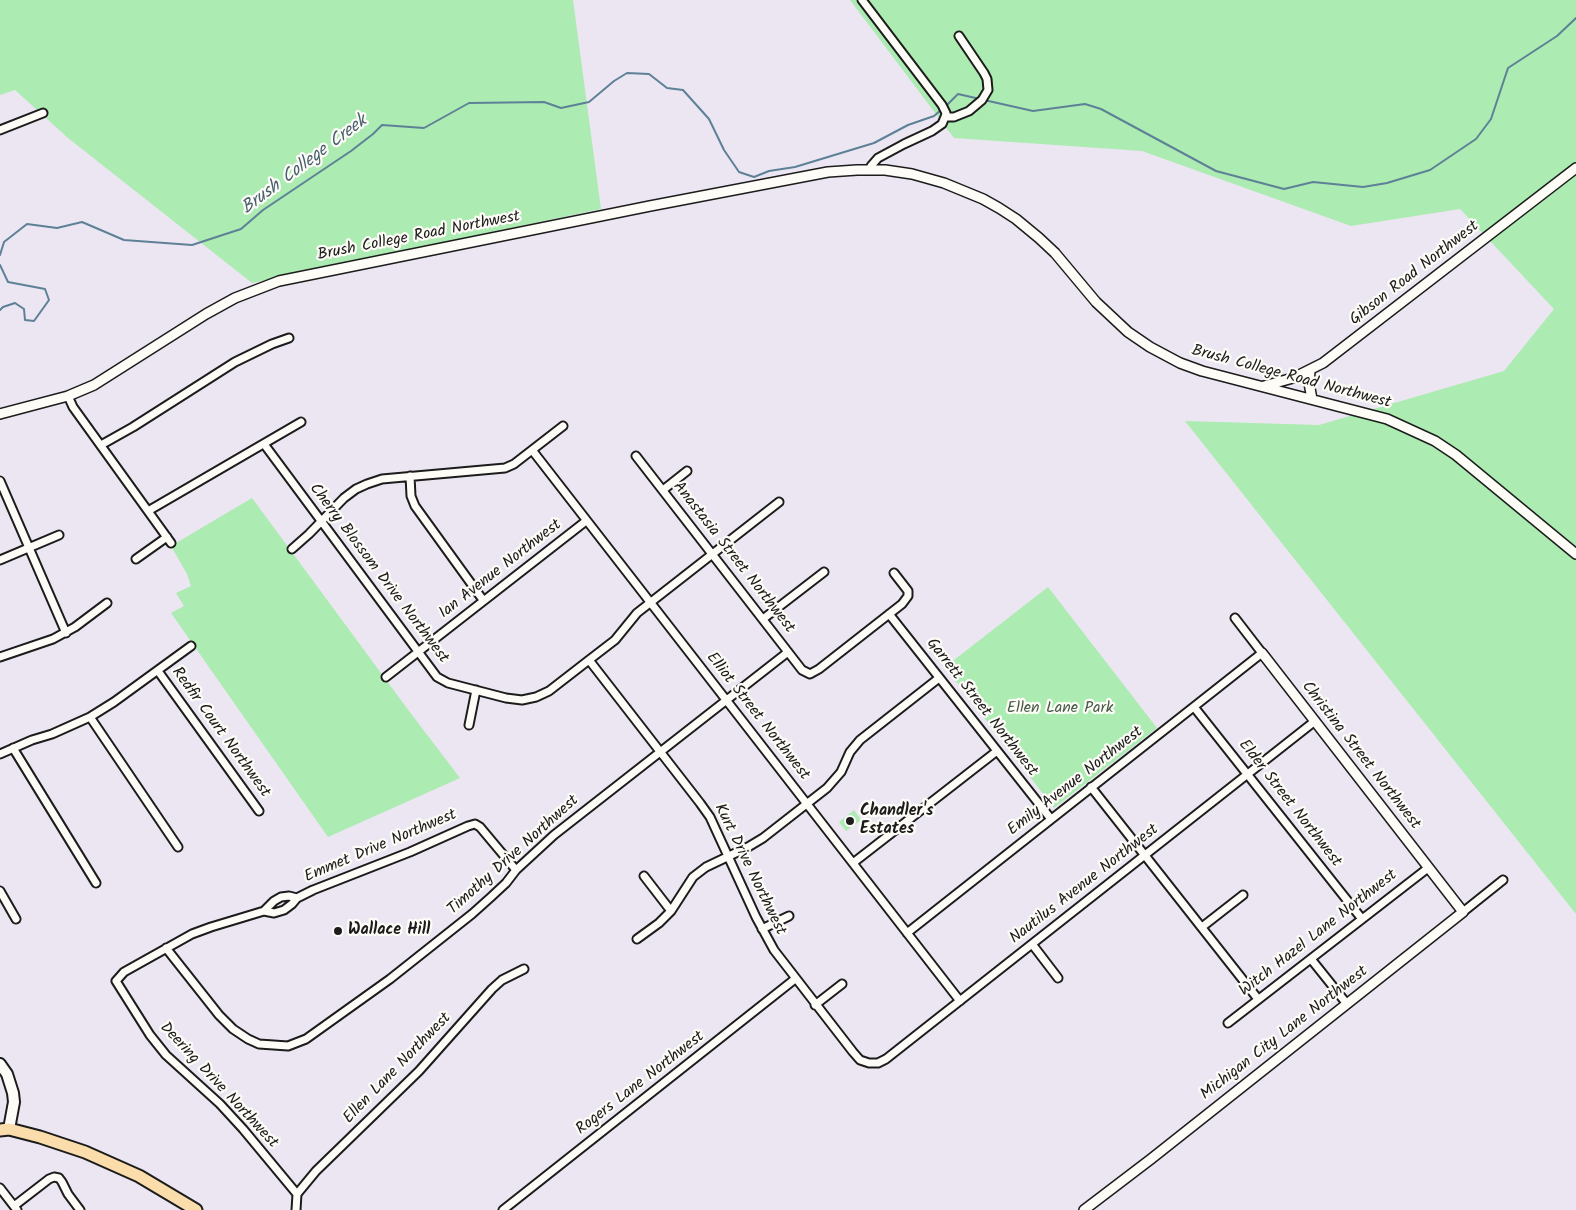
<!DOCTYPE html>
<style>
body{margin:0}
canvas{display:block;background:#ebe6f1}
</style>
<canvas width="1576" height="1210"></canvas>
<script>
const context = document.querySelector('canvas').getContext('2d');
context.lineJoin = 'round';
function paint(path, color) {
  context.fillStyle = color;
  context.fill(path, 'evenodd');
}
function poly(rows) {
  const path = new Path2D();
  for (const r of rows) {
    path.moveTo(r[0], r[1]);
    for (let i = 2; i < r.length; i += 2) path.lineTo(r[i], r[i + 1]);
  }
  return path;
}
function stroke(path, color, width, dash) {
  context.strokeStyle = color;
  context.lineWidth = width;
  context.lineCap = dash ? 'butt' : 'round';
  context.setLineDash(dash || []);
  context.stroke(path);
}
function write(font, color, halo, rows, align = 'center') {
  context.font = font + ' Kalam,sans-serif';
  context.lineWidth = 4.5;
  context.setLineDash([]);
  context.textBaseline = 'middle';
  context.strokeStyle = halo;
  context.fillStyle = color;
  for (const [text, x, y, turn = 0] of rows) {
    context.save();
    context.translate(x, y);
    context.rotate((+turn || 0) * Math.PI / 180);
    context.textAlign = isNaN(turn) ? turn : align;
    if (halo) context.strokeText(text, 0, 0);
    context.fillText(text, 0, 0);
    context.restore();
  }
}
paint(poly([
 [0,0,573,0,601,209,252,283,68,138,15,90,0,95],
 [850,0,1576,0,1576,914,1185,421,1319,425,1504,371,1554,309,1460,209,1351,226,1142,151,954,138],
 [252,498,409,711,460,778,328,837,171,613,184,606,176,593,191,586,187,574,171,546],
 [1048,587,1157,728,1054,808,945,667],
 [854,810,861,820,846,831,839,822]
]), '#acebb2');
stroke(poly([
 [984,100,1033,111,1085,104,1101,109,1216,171,1284,189,1313,182,1363,187,1387,183,1430,170,1476,139,1491,119,1508,68,1557,36,1576,18],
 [945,107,958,94,980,99],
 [0,255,4,242,27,224,57,228,82,222,124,240,192,245,241,229,263,210,351,151,373,134,382,125,424,128,469,103,544,102,561,108,589,102,614,81,627,73,649,74,667,88,683,90,709,119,724,150,739,172,754,177,769,171,795,167,874,143,908,125,934,116,941,110],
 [0,265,8,282,45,289,49,300,34,321,25,320,24,309,15,303,3,307,0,310]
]), '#5e8197', 2);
const minor = poly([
 [862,0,942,105,946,113,945,117,942,124,932,131,904,144,878,158,871,166,871,170],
 [945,117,954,117,969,111,982,100,988,90,987,79,984,73,959,36],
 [0,130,43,113],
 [68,396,73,407,171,543],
 [264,444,437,677,448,683,506,698,522,700,536,697,549,691,589,660,615,640,637,613,779,502],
 [101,445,133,427,235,362,272,344,289,338],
 [532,450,960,1001],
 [636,456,802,670,810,674,819,669,902,604,908,596,908,591,894,573],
 [410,476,411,496,415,506,483,600],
 [0,481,66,633],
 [663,490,687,471],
 [148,511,301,422],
 [292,549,309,534,344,498,356,489,367,484,382,479,505,468,514,464,563,426],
 [136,559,167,537],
 [0,560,59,535],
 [889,614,1051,819],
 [763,619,824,572],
 [0,657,53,639,75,627,107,603],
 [589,660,700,803,710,817,756,917,774,950,853,1052,860,1060,869,1063,878,1063,886,1059,1315,721],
 [158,671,259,811],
 [386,677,586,521],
 [1194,707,1362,919],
 [90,717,178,847],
 [469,725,476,690],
 [13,748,96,883],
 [0,754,32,740,52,734,90,717,114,702,191,646],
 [1091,787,1258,999],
 [853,863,997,751],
 [644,876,671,911],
 [0,891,16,919],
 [264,911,274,901,281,897,289,896,297,898],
 [1463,912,1503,880],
 [1202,927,1243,895],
 [762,929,789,916],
 [907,933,1262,653,1235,618],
 [637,939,659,923,671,911,693,877,706,867,748,847,763,838,827,788,841,772,850,752,860,740,939,678],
 [1032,944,1058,978],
 [166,948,219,1015,233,1029,248,1039,259,1044,288,1046,306,1039,390,979,472,914,491,897,506,883,516,870,554,835,788,652],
 [1311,959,1347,1004],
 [815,1005,842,984],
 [1228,1023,1428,868],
 [0,1188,17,1210],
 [297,1194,316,1171,419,1071,492,989,502,980,524,969],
 [14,1206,49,1179,54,1177,59,1178,62,1182,68,1194,80,1210],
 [296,1210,297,1194,243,1129,220,1104,166,1055,150,1035,116,981,124,972,192,934,211,927,264,911,274,913,284,910,292,904,297,898,313,890,410,852,468,826,475,824,480,827,516,870],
 [503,1210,795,979]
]);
const tertiary = poly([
 [1310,371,1309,383,1312,399],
 [1264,386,1293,378,1323,363,1576,168],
 [0,414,68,396,94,385,206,314,235,298,279,281,650,206,828,172,857,170,885,170,912,174,944,183,983,199,999,208,1016,219,1039,238,1055,253,1096,302,1128,332,1150,347,1180,363,1202,371,1387,419,1435,441,1456,455,1576,554],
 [1084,1210,1151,1159,1463,912,1262,653]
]);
const secondary = poly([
 [0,1064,7,1074,13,1093,14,1102,9,1129]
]);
const primary = poly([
 [0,1130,9,1129,40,1137,85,1152,139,1176,196,1210]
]);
stroke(minor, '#1c1c1c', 11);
stroke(tertiary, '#1c1c1c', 12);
stroke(secondary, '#1c1c1c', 14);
stroke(primary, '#1c1c1c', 15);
stroke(minor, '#fdfcf7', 7);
stroke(tertiary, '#fdfcf7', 9);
stroke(secondary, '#fdfcf7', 10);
stroke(primary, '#faddab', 11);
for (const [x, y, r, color] of [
 [850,821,5,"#1c1c1c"],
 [338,931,5,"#1c1c1c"]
]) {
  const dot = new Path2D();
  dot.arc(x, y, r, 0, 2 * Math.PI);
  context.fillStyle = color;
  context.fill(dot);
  stroke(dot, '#fdfcf7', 2);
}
write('16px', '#1c1c1c', '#fdfcf7', [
 ["Brush College Road Northwest",419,237,-11],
 ["Gibson Road Northwest",1415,274,-38],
 ["Brush College Road Northwest",1291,378,15],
 ["Anastasia Street Northwest",733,558,52],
 ["Ian Avenue Northwest",501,570,-38],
 ["Cherry Blossom Drive Northwest",378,574,53],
 ["Garrett Street Northwest",981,708,52],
 ["Elliot Street Northwest",757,717,52],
 ["Redfir Court Northwest",220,733,54],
 ["Christina Street Northwest",1360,756,52],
 ["Emily Avenue Northwest",1076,782,-38],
 ["Elder Street Northwest",1289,804,52],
 ["Emmet Drive Northwest",381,847,-23],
 ["Timothy Drive Northwest",514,856,-42],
 ["Kurt Drive Northwest",749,870,64],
 ["Nautilus Avenue Northwest",1085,885,-38],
 ["Witch Hazel Lane Northwest",1319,934,-38],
 ["Michigan City Lane Northwest",1285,1034,-38],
 ["Ellen Lane Northwest",398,1069,-46],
 ["Rogers Lane Northwest",641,1084,-38],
 ["Deering Drive Northwest",218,1086,47]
]);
write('16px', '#475a49', '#fdfcf7', [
 ["Ellen Lane Park",1060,709]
]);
write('bold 16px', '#1c1c1c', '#fdfcf7', [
 ["Chandler's",860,812],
 ["Estates",860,830],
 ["Wallace Hill",348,931]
], 'left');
write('italic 18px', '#485f6e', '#fdfcf7', [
 ["Brush College Creek",305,166,-37]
]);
</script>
